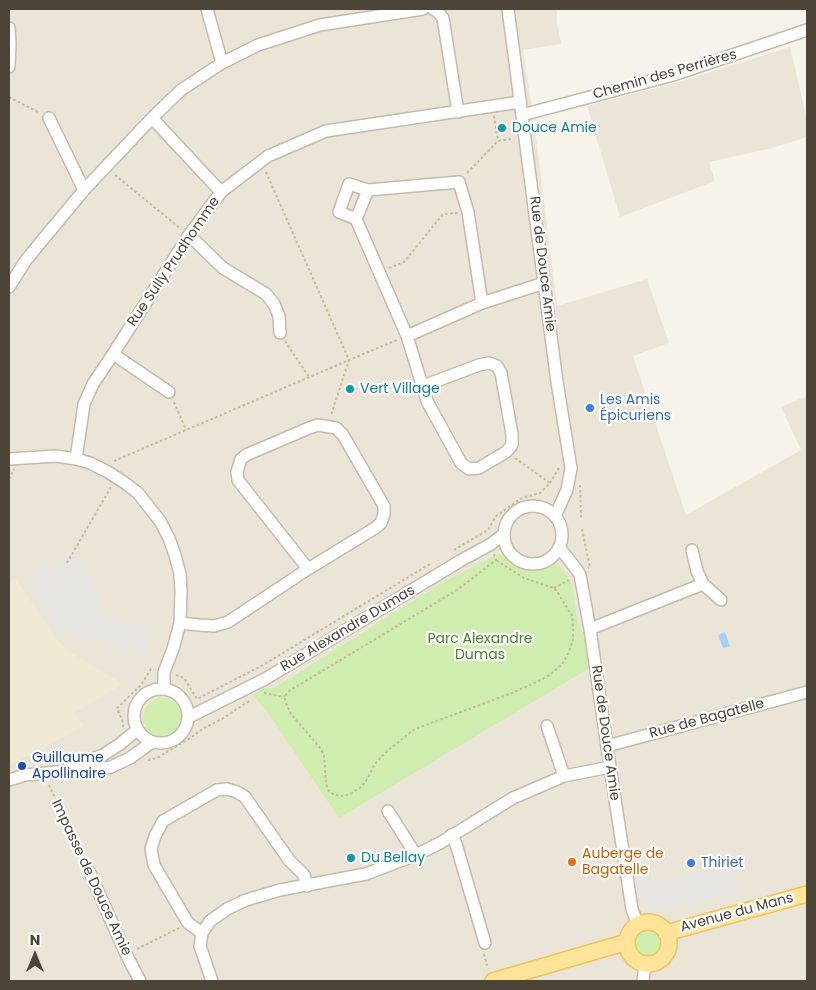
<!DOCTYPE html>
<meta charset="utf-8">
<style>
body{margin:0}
#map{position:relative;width:816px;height:990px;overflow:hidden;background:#f6f3ea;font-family:Poppins,sans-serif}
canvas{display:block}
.frame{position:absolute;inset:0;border:10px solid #4b4437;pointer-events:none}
.north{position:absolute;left:10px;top:930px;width:50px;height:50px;-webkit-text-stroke:4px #fff;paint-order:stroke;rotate:0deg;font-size:14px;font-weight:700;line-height:20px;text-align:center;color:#4b4437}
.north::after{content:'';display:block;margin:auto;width:18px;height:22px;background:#4b4437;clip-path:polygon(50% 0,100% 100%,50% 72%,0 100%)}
</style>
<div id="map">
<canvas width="816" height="990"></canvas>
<div class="frame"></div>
<div class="north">N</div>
</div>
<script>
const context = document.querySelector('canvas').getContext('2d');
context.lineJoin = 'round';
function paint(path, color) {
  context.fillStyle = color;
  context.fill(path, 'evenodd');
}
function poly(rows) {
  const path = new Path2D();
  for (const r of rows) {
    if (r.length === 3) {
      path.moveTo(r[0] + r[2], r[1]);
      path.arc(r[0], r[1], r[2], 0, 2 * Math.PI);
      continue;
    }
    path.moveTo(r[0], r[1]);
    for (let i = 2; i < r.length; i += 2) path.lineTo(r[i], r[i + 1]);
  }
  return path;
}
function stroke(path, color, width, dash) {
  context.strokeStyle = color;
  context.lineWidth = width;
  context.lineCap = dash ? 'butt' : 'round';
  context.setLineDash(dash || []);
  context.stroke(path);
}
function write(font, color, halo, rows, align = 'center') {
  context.font = font + ' Poppins,sans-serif';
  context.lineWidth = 4.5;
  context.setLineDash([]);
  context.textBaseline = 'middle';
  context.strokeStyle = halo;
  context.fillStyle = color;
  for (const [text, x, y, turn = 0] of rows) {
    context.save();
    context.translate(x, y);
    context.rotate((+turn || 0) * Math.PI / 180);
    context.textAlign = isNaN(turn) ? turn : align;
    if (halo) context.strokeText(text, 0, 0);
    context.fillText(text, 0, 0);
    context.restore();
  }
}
paint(poly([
 [9,9,557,9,557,22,561,44,523,50,534,122,557,306,647,279,669,343,633,356,686,515,801,450,781,407,807,396,807,981,9,981],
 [790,47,807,120,807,137,772,148,709,162,715,181,620,217,587,106,682,81]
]), '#ebe5d7');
paint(poly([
 [15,578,57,639,67,650,115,679,121,685,74,713,84,726,9,766,9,582]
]), '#f0e9d3');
paint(poly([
 [500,553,512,560,529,568,543,567,554,563,561,567,572,584,577,618,586,643,588,669,339,818,268,713,253,695,264,688,274,688,445,581],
 [162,717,19],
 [648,943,13]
]), '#d0edb0');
paint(poly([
 [75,553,100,595,103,614,151,629,144,654,56,628,28,581,38,575,34,569,44,563,47,569],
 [648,860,655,883,731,863,739,890,665,909,648,908,641,899,633,865]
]), '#e7e5e2');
paint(poly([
 [725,632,730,646,723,648,718,635]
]), '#a2d2f7');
const minor = poly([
 [207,9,222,63],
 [433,9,438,12,443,18,458,112],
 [508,9,557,382,571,468,567,490,555,516],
 [9,28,10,43,9,67],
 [522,115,673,75,807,30],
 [49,118,84,190],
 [152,118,221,192],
 [356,219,339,212,349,184,368,190],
 [189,235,223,268,266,294,274,304,279,316,280,333],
 [9,287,26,260,84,190,152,118,181,90,222,63,258,45,320,25,423,9],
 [482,303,468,212,459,182,368,190,356,219,407,336,482,303,544,283],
 [407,336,427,401,461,463,469,469,479,468,506,452,512,445,512,434,501,373,497,366,489,363,479,365,423,386],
 [113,354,169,392],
 [9,459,56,456,76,459,90,463,108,472,125,483,138,493,160,521,169,538,175,555,180,574,181,591,180,623,173,649,164,672,164,689],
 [76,459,84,404,93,384,113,354,189,235,221,192,268,156,326,131,520,102],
 [533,535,29],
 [559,547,577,570,580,575,590,629,610,767,632,909,638,925],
 [692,550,697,571,703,584,721,600],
 [180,623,199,625,214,626,228,622,308,569,375,528,381,523,384,514,384,506,343,435,336,428,318,425,309,428,246,455,241,459,237,472,238,480,308,569],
 [590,629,703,584],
 [161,716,27],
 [189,717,265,679,460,561,491,544,504,534],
 [547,726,564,776],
 [607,746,807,692],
 [68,768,103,755,120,744,137,730],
 [9,780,25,775,57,772,89,771,111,767,130,758,152,742],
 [388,811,416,855],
 [451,835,456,844,485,943],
 [89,871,126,954,140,981],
 [202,933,188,923,154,865,151,849,155,836,163,821,217,790,227,789,237,792,245,797,289,860,304,875,307,886],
 [212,981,200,946,202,933,210,921,227,909,246,900,280,890,366,874,416,855,440,843,513,798,564,776,610,767],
 [643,981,645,964]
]);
const major = poly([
 [648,943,21],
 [666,933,807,894],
 [493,981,627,942]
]);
stroke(minor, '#c3bbab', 14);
stroke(major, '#eec660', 18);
stroke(poly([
 [9,97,40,113],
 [494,116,498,141],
 [266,172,349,360,331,415],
 [467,173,498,141,513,139],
 [115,175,181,229],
 [389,268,404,262,443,214,458,213],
 [285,341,309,377],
 [174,402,186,430],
 [515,458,550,483],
 [114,461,349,360,397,340],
 [9,479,14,469],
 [580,485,581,517],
 [582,529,590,567,588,568],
 [454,550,488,530,496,516,522,498,540,493,550,483,559,468],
 [494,554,496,560,457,590,289,691,285,696,285,701,291,714,321,749,324,756,326,783,328,790,334,795,341,796,350,794,360,788,366,781,375,764,387,751,415,729,512,693,541,680,551,674,562,664,568,654,573,640,573,627,572,616,558,593,554,588,524,578,496,560],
 [67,563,111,487],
 [554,588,569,580],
 [176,675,184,678,197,699,263,665,430,564],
 [264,693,278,696,285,696],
 [123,727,123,722,117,708,141,685,151,669,154,670],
 [148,760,157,758,190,738,204,728,222,719,249,701],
 [49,785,85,862],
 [137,949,179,928],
 [484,954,488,969]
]), '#c6b89b', 2, [2.5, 2.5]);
stroke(minor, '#fff', 11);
stroke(major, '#ffe49a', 15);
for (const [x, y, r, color] of [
 [502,128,5,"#0f9aa8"],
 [350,389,5,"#0f9aa8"],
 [590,408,5,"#3f7fe0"],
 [22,766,5,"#1a4fb4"],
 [351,858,5,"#0f9aa8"],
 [572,862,5,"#e8710a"],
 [691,863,5,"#3f7fe0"]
]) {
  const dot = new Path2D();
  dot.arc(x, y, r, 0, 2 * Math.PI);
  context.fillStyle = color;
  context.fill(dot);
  stroke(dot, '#fff', 2);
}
write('14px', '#4b4437', '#fff', [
 ["Chemin des Perrières",665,75,-16],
 ["Rue Sully Prudhomme",174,262,-56],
 ["Rue de Douce Amie",542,264,83],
 ["Rue Alexandre Dumas",348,629,-31],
 ["Rue de Bagatelle",707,719,-15],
 ["Rue de Douce Amie",605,733,82],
 ["Impasse de Douce Amie",91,878,65],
 ["Avenue du Mans",737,913,-15]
]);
write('14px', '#0d838f', '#fff', [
 ["Douce Amie",512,128],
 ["Vert Village",360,389],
 ["Du Bellay",361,858]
], 'left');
write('14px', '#366cbe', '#fff', [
 ["Les Amis",600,400],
 ["Épicuriens",600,416],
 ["Thiriet",701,863]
], 'left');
write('14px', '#468324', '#fff', [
 ["Parc Alexandre",480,639],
 ["Dumas",480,655]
]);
write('14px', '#164399', '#fff', [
 ["Guillaume",32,758],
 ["Apollinaire",32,774]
], 'left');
write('14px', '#c56008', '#fff', [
 ["Auberge de",582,854],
 ["Bagatelle",582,870]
], 'left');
</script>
